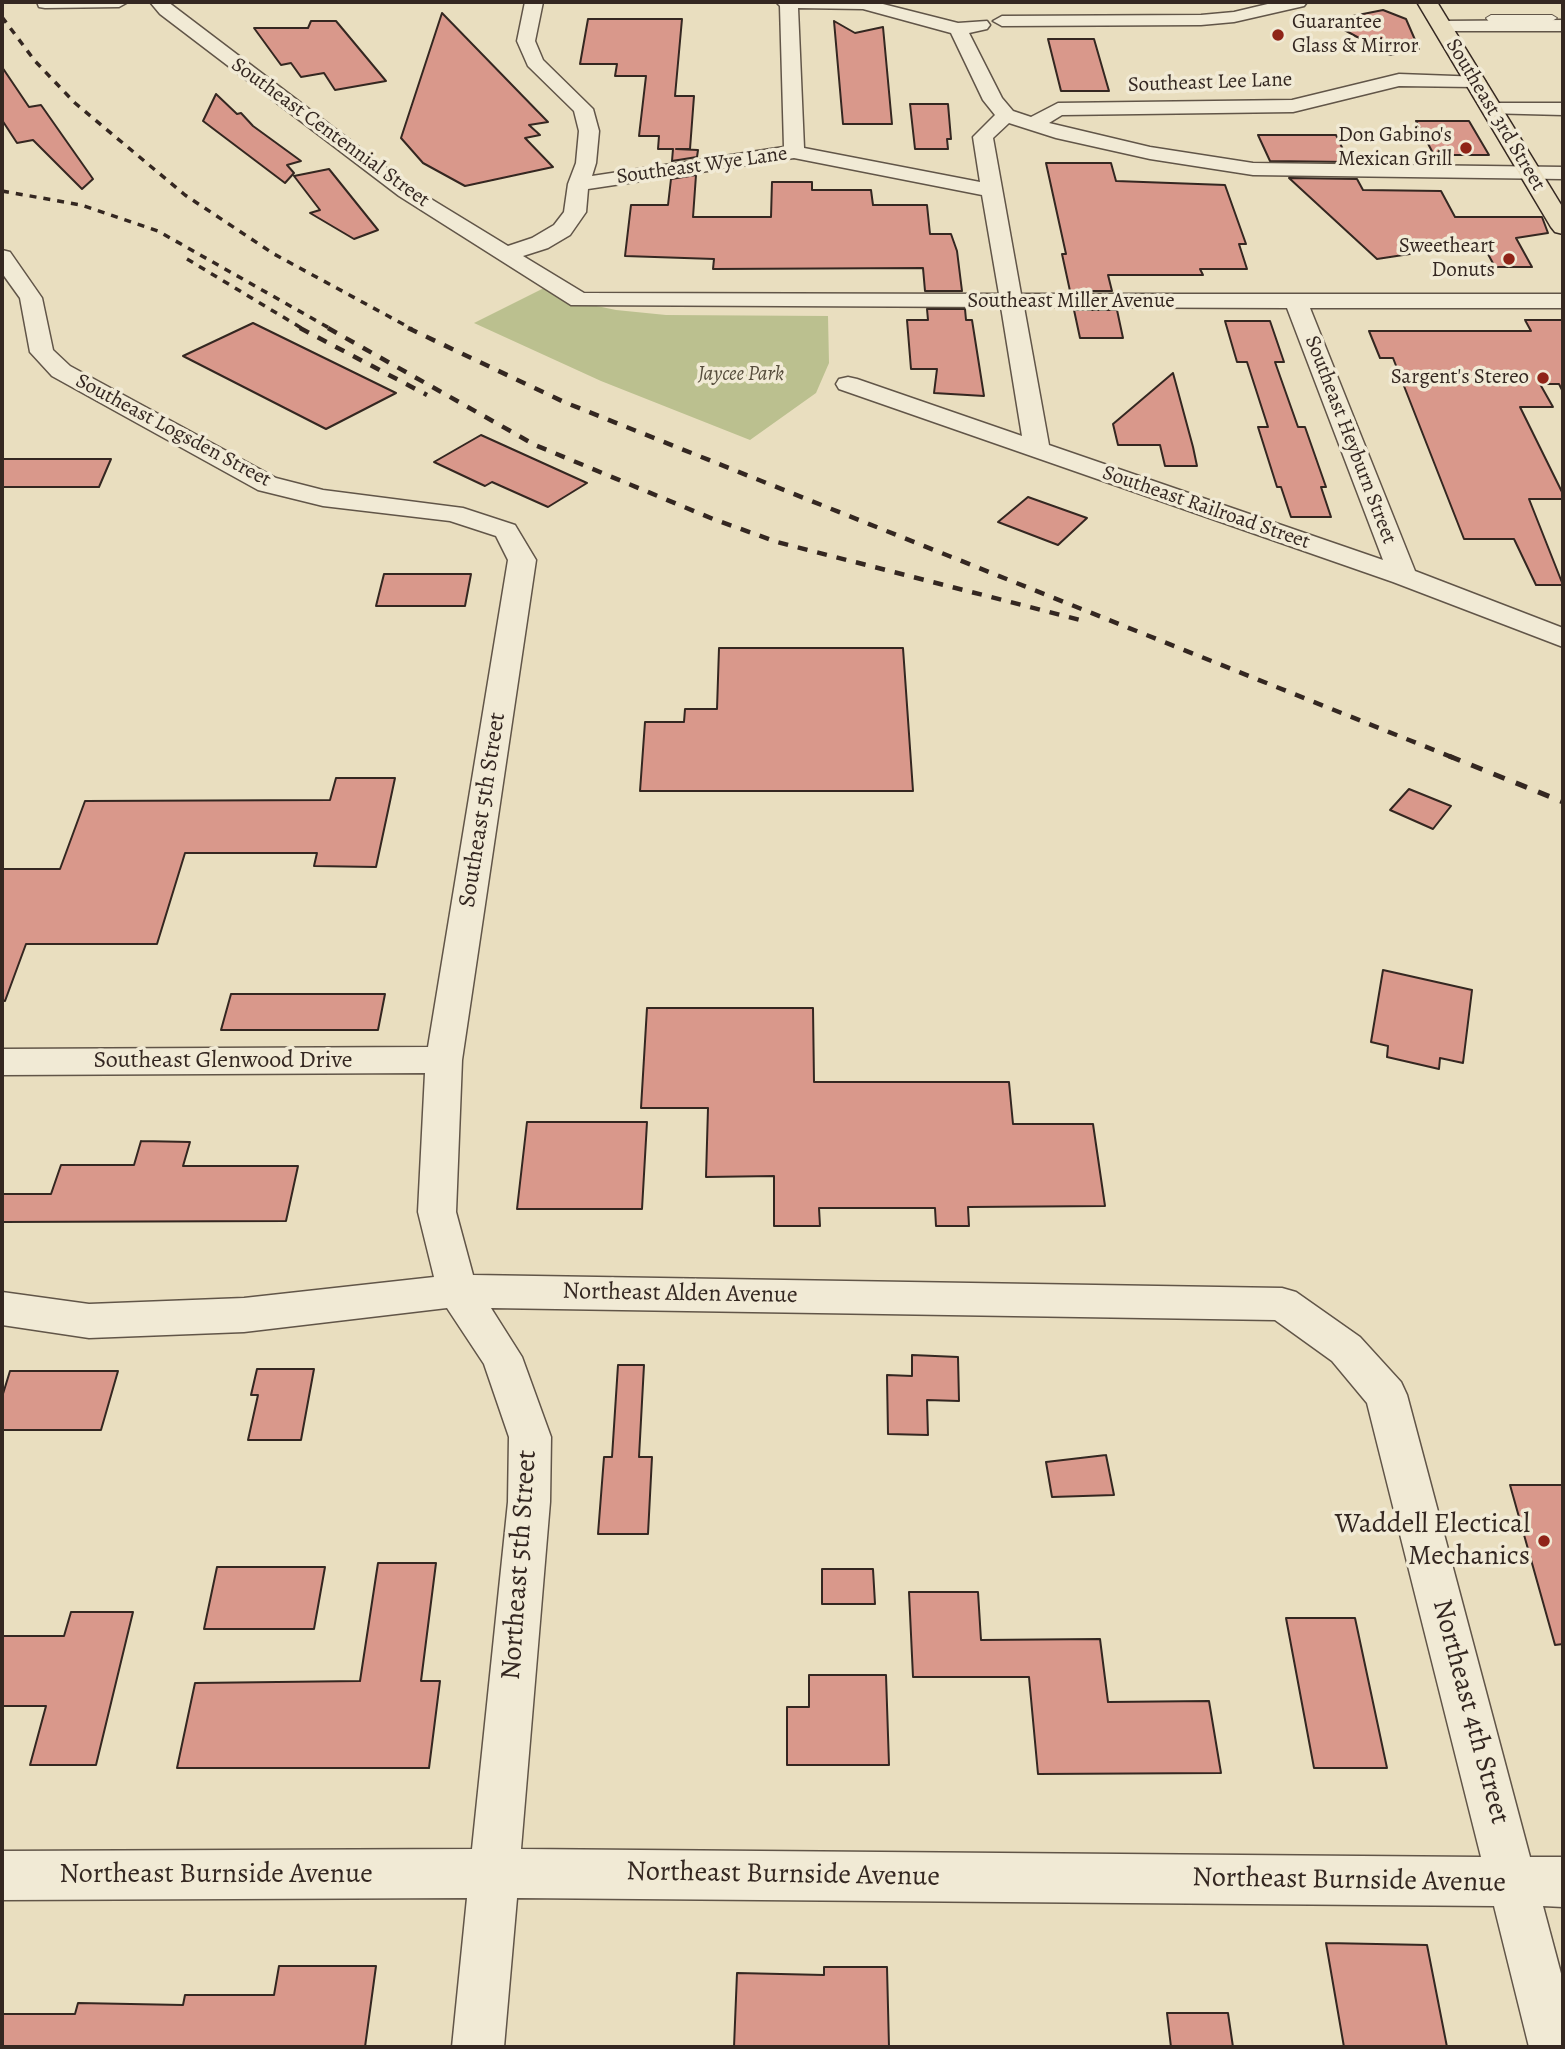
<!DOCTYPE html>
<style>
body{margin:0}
#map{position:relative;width:1565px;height:2049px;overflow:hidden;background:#e9debf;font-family:Alegreya,serif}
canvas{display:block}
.frame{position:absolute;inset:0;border:4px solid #342721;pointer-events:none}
</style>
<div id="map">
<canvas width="1565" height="2049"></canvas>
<div class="frame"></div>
</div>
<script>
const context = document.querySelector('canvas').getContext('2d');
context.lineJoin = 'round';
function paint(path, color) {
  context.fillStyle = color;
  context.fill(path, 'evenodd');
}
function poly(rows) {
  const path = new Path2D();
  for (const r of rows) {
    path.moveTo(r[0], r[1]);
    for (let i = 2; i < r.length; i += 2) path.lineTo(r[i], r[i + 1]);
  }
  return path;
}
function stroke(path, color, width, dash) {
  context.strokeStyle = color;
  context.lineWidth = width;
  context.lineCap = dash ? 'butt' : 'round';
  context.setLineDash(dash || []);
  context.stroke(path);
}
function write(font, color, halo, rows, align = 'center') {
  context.font = font + ' Alegreya,serif';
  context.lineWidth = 7;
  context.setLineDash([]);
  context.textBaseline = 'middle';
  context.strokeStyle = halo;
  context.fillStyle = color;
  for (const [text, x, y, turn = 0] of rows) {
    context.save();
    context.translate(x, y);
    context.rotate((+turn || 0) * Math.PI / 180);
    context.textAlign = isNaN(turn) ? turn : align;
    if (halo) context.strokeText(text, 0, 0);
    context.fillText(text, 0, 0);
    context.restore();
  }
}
paint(poly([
 [548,286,592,305,616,310,666,315,828,316,829,363,816,393,750,440,601,381,474,323]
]), '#bbc08f');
const building = poly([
 [1383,10,1406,19,1419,49,1390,55,1328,21,1383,10],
 [442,13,548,122,529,125,540,135,525,138,553,167,465,186,423,163,401,138,442,13],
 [588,19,682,19,675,96,694,96,690,149,676,149,698,150,697,157,672,161,673,149,658,149,659,136,639,136,646,76,615,76,617,64,580,64,588,19],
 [311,21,336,21,386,81,335,90,324,73,301,77,291,63,281,65,254,28,308,28,311,21],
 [834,21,855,33,883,27,892,124,843,124,834,21],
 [1048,39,1094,39,1109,91,1061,91,1048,39],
 [2,67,29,107,41,105,93,179,82,189,33,140,17,143,2,120,2,67],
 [216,94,237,114,241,113,253,126,301,161,287,165,294,173,285,183,203,121,216,94],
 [910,104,948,104,951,139,947,139,948,149,915,149,910,104],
 [1416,121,1469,121,1489,155,1434,155,1416,121],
 [1258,135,1336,135,1349,162,1270,161,1258,135],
 [1046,163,1111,163,1116,181,1225,185,1246,244,1239,244,1247,269,1200,269,1203,275,1108,275,1112,291,1070,291,1062,254,1066,254,1046,163],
 [329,169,378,230,354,239,310,213,320,210,294,176,329,169],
 [696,175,693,217,771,217,772,182,812,182,812,190,871,190,873,205,927,205,930,234,951,234,957,251,962,291,925,291,923,268,713,269,714,259,625,256,631,205,668,205,671,179,696,175],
 [1289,178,1357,179,1363,190,1441,191,1455,217,1542,217,1548,233,1516,238,1532,267,1495,267,1482,243,1377,259,1289,178],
 [927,309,965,309,966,320,972,320,984,396,934,393,937,369,911,369,907,320,928,320,927,309],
 [1074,310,1117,310,1123,338,1080,338,1074,310],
 [1525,320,1563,320,1563,392,1559,384,1540,384,1553,407,1520,407,1563,494,1563,499,1529,499,1563,585,1536,585,1514,539,1464,539,1393,358,1380,358,1369,331,1531,331,1525,320],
 [1225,321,1270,321,1284,362,1275,362,1298,427,1305,427,1326,487,1321,487,1331,517,1291,517,1281,487,1277,487,1258,427,1268,427,1247,362,1237,362,1225,321],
 [253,323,396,393,326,429,183,356,253,323],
 [1173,373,1193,447,1197,466,1165,466,1160,445,1118,445,1113,424,1173,373],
 [481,435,587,483,548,507,492,482,485,486,434,462,481,435],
 [2,459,111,459,99,487,2,487,2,459],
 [1028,497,1087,518,1058,545,998,522,1028,497],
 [384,574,471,574,465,606,376,606,384,574],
 [719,648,903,648,913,791,640,791,645,722,684,722,685,709,717,709,719,648],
 [336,778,395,778,376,867,314,866,317,853,185,853,157,944,26,944,5,1001,2,1000,2,869,60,869,85,801,330,800,336,778],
 [1409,789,1451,806,1433,829,1390,810,1409,789],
 [1383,970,1472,990,1463,1063,1440,1058,1439,1069,1387,1057,1388,1046,1371,1042,1383,970],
 [231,994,385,994,378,1030,221,1030,231,994],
 [647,1008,813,1008,814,1082,1009,1082,1013,1124,1093,1124,1105,1206,968,1207,969,1226,936,1226,935,1208,819,1208,820,1226,774,1226,774,1176,706,1177,708,1108,641,1108,647,1008],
 [527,1122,647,1122,642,1209,517,1209,527,1122],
 [141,1141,190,1142,183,1166,298,1166,286,1221,2,1222,2,1194,51,1194,61,1165,134,1165,141,1141],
 [912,1355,958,1357,959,1401,927,1400,928,1435,888,1434,887,1375,912,1376,912,1355],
 [618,1365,644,1365,639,1457,652,1457,648,1534,598,1534,604,1457,612,1457,618,1365],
 [257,1369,314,1369,301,1440,248,1440,258,1395,251,1395,257,1369],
 [10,1371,118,1371,101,1430,2,1430,2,1397,10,1371],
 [1106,1455,1114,1495,1052,1497,1046,1462,1106,1455],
 [1510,1485,1563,1485,1563,1644,1555,1645,1510,1485],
 [378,1563,436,1563,421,1681,440,1681,429,1768,177,1768,195,1683,360,1681,378,1563],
 [217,1567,325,1567,314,1629,204,1629,217,1567],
 [822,1569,873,1569,875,1604,822,1604,822,1569],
 [909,1592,978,1592,981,1640,1100,1639,1108,1702,1209,1701,1221,1773,1038,1774,1029,1677,913,1677,909,1592],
 [71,1612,133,1612,96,1765,30,1765,46,1706,2,1706,2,1636,64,1636,71,1612],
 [1286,1618,1355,1618,1387,1768,1314,1768,1286,1618],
 [809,1675,886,1675,889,1765,787,1765,787,1707,809,1707,809,1675],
 [1326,1943,1427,1945,1447,2047,1344,2047,1326,1943],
 [279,1966,376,1966,365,2047,2,2047,2,2014,75,2014,78,2003,183,2005,185,1995,274,1995,279,1966],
 [824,1967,887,1967,889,2047,734,2047,737,1973,824,1975,824,1967],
 [1167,2013,1228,2013,1233,2047,1171,2047,1167,2013]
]);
paint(building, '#d9988b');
stroke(building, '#342721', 2);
const lane = poly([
 [1491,15,1552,15,1557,18,1552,21,1497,21,1501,27,1496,30,1486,18,1491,15]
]);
const street = poly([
 [37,2,128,2,119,7,45,8,39,7,37,2],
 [150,2,168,2,413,188,508,246,532,238,554,225,564,212,568,184,576,163,579,131,574,111,528,66,517,41,525,2,543,2,535,41,543,60,593,109,599,131,596,163,592,176,784,147,780,6,776,2,875,2,958,23,987,21,990,25,987,29,969,33,1002,98,1013,111,1031,117,1058,103,1292,100,1399,74,1482,77,1485,81,1482,85,1475,87,1399,86,1293,112,1062,115,1049,123,1150,147,1253,163,1563,167,1563,179,1253,175,1150,159,1056,138,1009,123,993,138,1021,294,1563,294,1563,308,1310,308,1415,571,1563,628,1563,647,1393,582,839,389,836,384,839,379,848,377,857,379,1022,436,1001,307,571,305,399,196,160,14,150,2],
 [798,8,863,9,951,33,983,100,995,115,973,137,980,182,804,148,798,8],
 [794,158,982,195,999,294,584,293,523,256,548,248,570,235,586,212,588,189,794,158],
 [1024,307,1287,308,1383,560,1049,445,1024,307],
 [1276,2,1307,2,1304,6,1234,22,1201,25,1002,26,993,21,1002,16,1201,15,1234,12,1276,2],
 [1442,21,1563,20,1563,31,1436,31,1433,27,1436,23,1442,21],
 [1492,103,1563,103,1563,115,1485,113,1482,109,1485,105,1492,103],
 [2,250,10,252,42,298,53,350,70,366,276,478,323,490,463,508,515,525,536,560,462,1060,456,1212,473,1275,1282,1288,1296,1292,1360,1337,1401,1382,1407,1395,1530,1857,1563,1857,1563,1907,1543,1906,1563,1981,1563,2047,1529,2047,1494,1906,517,1898,504,2047,452,2047,467,1898,2,1900,2,1851,472,1849,508,1502,509,1437,484,1364,447,1308,244,1332,89,1338,2,1325,2,1292,89,1304,244,1298,434,1277,418,1212,425,1073,2,1075,2,1049,428,1047,508,560,496,536,450,521,323,506,258,490,52,376,30,352,20,298,2,273,2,250],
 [491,1308,1275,1320,1332,1361,1367,1403,1481,1857,521,1849,550,1502,551,1437,522,1357,491,1308]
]);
const primary = poly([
 [1417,2,1437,2,1563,208,1563,234,1555,232,1551,227,1417,2]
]);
stroke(lane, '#615548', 2);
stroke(street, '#615548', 3);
stroke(primary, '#342721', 3);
paint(lane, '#f1ead5');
paint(street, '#f1ead5');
paint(primary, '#e9debf');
stroke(poly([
 [2,17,35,61,75,103,185,195,274,254,412,329],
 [2,191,81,205,158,231,331,329],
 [187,259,303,329]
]), '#342721', 3.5, [7, 7]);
stroke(poly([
 [300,328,427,395],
 [328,328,535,445,713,519,777,542,1084,621],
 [408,328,564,402,1454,758]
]), '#342721', 4.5, [10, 10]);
stroke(poly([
 [1449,756,1563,802]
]), '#342721', 5, [12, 12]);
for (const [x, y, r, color] of [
 [1278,35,7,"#8f2418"],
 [1466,148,7,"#8f2418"],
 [1509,259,7,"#8f2418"],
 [1543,378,7,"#8f2418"],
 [1544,1541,7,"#8f2418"]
]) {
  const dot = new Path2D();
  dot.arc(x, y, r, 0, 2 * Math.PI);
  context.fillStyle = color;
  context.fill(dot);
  stroke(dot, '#f1ead5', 2.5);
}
write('21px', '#342721', '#f1ead5', [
 ["Guarantee",1292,23,"left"],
 ["Glass & Mirror",1292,47,"left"],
 ["Don Gabino's",1452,136],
 ["Mexican Grill",1452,160],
 ["Sweetheart",1495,247],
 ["Donuts",1495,271],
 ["Sargent's Stereo",1529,378]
], 'right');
write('21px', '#342721', '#f1ead5', [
 ["Southeast Lee Lane",1210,83,-2],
 ["Southeast 3rd Street",1495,115,59],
 ["Southeast Centennial Street",330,133,36],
 ["Southeast Wye Lane",702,166,-8],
 ["Southeast Miller Avenue",1071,302],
 ["Southeast Logsden Street",173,431,28],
 ["Southeast Heyburn Street",1350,440,69],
 ["Southeast Railroad Street",1206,508,19]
]);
write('italic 21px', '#564d3c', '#f1ead5', [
 ["Jaycee Park",741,375]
]);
write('24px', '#342721', '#f1ead5', [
 ["Southeast 5th Street",483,810,-81],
 ["Southeast Glenwood Drive",223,1061],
 ["Northeast Alden Avenue",680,1294,1]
]);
write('28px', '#342721', '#f1ead5', [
 ["Waddell Electical",1530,1525],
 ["Mechanics",1530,1557]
], 'right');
write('28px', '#342721', '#f1ead5', [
 ["Northeast 5th Street",520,1565,-86],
 ["Northeast 4th Street",1470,1712,75],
 ["Northeast Burnside Avenue",216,1875],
 ["Northeast Burnside Avenue",783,1875,1],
 ["Northeast Burnside Avenue",1349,1881,1]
]);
</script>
